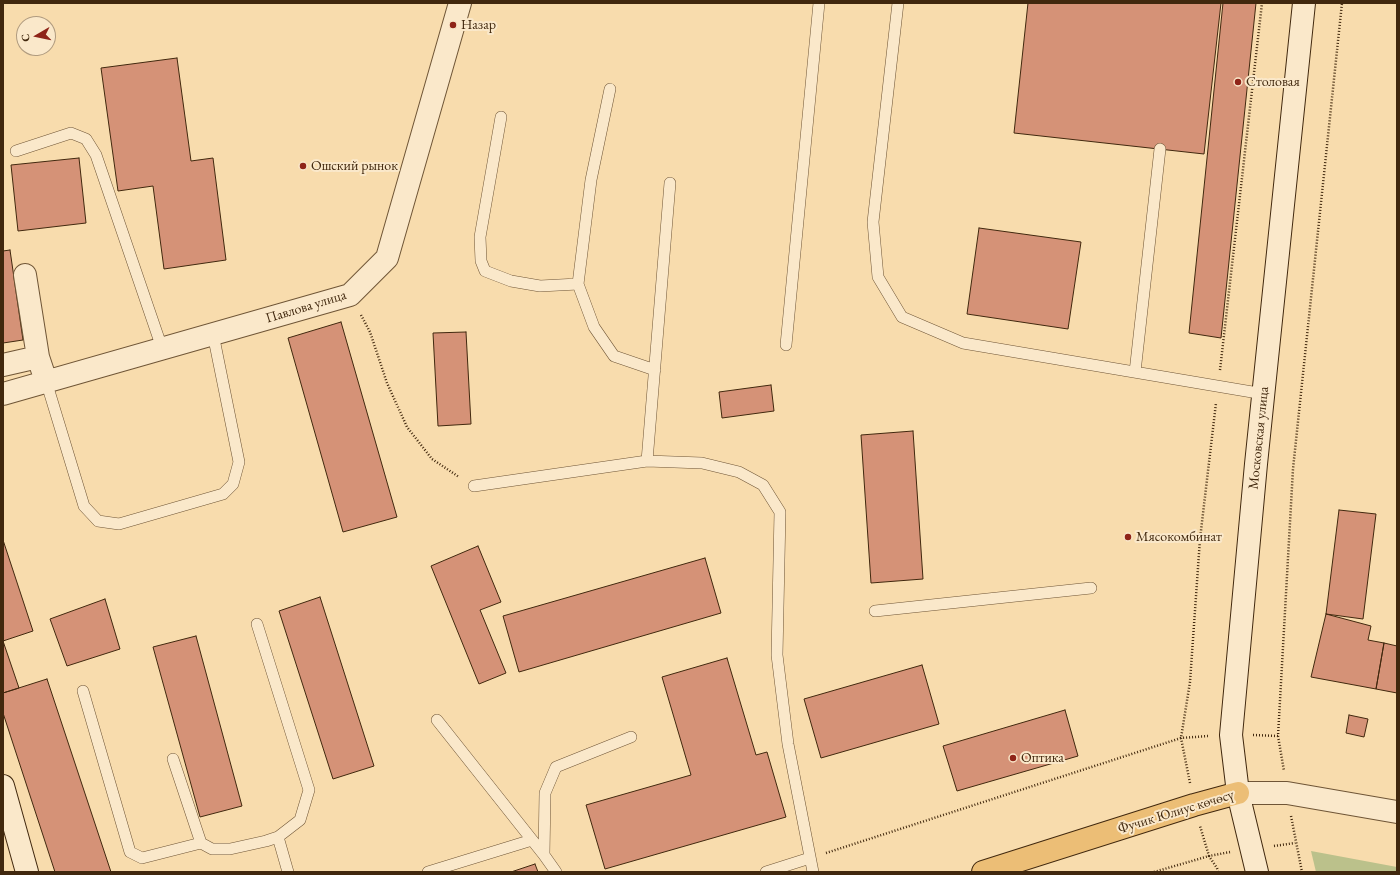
<!DOCTYPE html>
<meta charset="utf-8">
<style>
body{margin:0}
#map{position:relative;width:1400px;height:875px;overflow:hidden;background:#f8dcad;font-family:"EB Garamond",serif}
canvas{display:block}
.frame{position:absolute;inset:0;border:4px solid #41280e;pointer-events:none}
.north{position:absolute;left:16px;top:16px;width:40px;height:40px;box-sizing:border-box;background:#fae8ca;border:1px solid #b09b7f;border-radius:50%;rotate:261deg;font-size:11px;font-weight:700;line-height:16px;text-align:center;color:#41280e}
.north::after{content:'';display:block;margin:auto;width:14px;height:18px;background:#8f2418;clip-path:polygon(50% 0,100% 100%,50% 72%,0 100%)}
</style>
<div id="map">
<canvas width="1400" height="875"></canvas>
<div class="frame"></div>
<div class="north">С</div>
</div>
<script>
const context = document.querySelector('canvas').getContext('2d');
context.lineJoin = 'round';
function paint(path, color) {
  context.fillStyle = color;
  context.fill(path, 'evenodd');
}
function poly(rows) {
  const path = new Path2D();
  for (const r of rows) {
    path.moveTo(r[0], r[1]);
    for (let i = 2; i < r.length; i += 2) path.lineTo(r[i], r[i + 1]);
  }
  return path;
}
function stroke(path, color, width, dash) {
  context.strokeStyle = color;
  context.lineWidth = width;
  context.lineCap = dash ? 'butt' : 'round';
  context.setLineDash(dash || []);
  context.stroke(path);
}
function write(font, color, halo, rows, align = 'center') {
  context.font = font + ' "EB Garamond",serif';
  context.lineWidth = 4;
  context.setLineDash([]);
  context.textBaseline = 'middle';
  context.strokeStyle = halo;
  context.fillStyle = color;
  for (const [text, x, y, turn = 0] of rows) {
    context.save();
    context.translate(x, y);
    context.rotate((+turn || 0) * Math.PI / 180);
    context.textAlign = isNaN(turn) ? turn : align;
    if (halo) context.strokeText(text, 0, 0);
    context.fillText(text, 0, 0);
    context.restore();
  }
}
paint(poly([
 [1311,851,1397,867,1397,872,1316,872]
]), '#bbc18b');
const building = poly([
 [1028,3,1221,3,1204,154,1014,133,1028,3],
 [1223,3,1256,3,1221,338,1189,333,1223,3],
 [177,58,191,161,213,158,226,260,164,269,153,186,118,191,101,68,177,58],
 [79,158,86,223,18,231,11,165,79,158],
 [979,228,1081,242,1068,329,967,314,979,228],
 [10,250,23,340,3,343,3,251,10,250],
 [341,322,397,517,343,532,288,338,341,322],
 [466,332,471,424,438,426,433,333,466,332],
 [771,385,774,411,722,418,719,392,771,385],
 [913,431,923,579,871,583,861,435,913,431],
 [1339,510,1376,514,1363,619,1326,614,1339,510],
 [3,540,33,631,3,641,3,540],
 [478,546,501,602,480,610,506,673,479,684,431,566,478,546],
 [705,558,721,613,519,672,503,616,705,558],
 [320,597,374,766,333,779,279,611,320,597],
 [105,599,120,649,67,666,50,619,105,599],
 [1326,614,1371,626,1368,640,1384,643,1376,689,1311,677,1326,614],
 [196,636,242,806,200,817,153,647,196,636],
 [3,641,19,688,3,693,3,641],
 [1384,643,1397,646,1397,693,1376,689,1384,643],
 [727,658,756,755,767,752,786,817,605,869,586,805,691,775,662,677,727,658],
 [922,665,939,724,821,758,804,699,922,665],
 [47,679,111,872,55,872,3,713,3,693,47,679],
 [1065,710,1078,756,957,791,943,746,1065,710],
 [1349,715,1368,719,1364,737,1346,733,1349,715],
 [535,864,538,872,511,872,535,864]
]);
paint(building, '#d59277');
stroke(building, '#41280e', 1);
const service = poly([
 [898,3,873,222,878,277,902,317,963,343,1264,394],
 [610,89,591,180,578,284,594,327,614,356,655,370],
 [501,117,480,237,481,261,485,271,511,281,540,286,578,284],
 [16,151,71,133,86,139,96,155,162,348],
 [786,345,819,3],
 [1135,372,1160,149],
 [46,381,84,506,98,521,119,524,223,494,233,484,239,462,213,334],
 [647,461,670,183],
 [474,486,647,461,702,463,739,472,763,485,780,512,777,655,788,744,813,872],
 [875,611,1091,588],
 [257,624,309,790,300,820,278,837],
 [83,691,130,852,142,858,201,843],
 [437,720,544,855,556,872],
 [173,759,201,843,212,849,230,849,266,841,278,837,288,872],
 [544,855,545,793,556,767,631,737],
 [428,872,532,840],
 [766,872,810,858]
]);
const minor = poly([
 [25,275,38,357,46,381],
 [3,365,38,357],
 [3,394,350,295,387,258,460,3]
]);
const tertiary = poly([
 [1238,793,1287,793,1397,812]
]);
const secondary = poly([
 [3,786,27,872],
 [1257,872,1238,793,1231,735,1256,464,1304,3]
]);
const primary = poly([
 [983,872,1194,805,1238,793]
]);
stroke(service, '#6f5536', 12);
stroke(minor, '#6f5536', 24);
stroke(tertiary, '#6f5536', 24);
stroke(secondary, '#41280e', 24);
stroke(primary, '#41280e', 24);
stroke(poly([
 [361,315,370,332,387,383,407,427,432,459,459,477],
 [1220,370,1262,3],
 [1253,735,1278,736,1293,469,1342,3],
 [1278,736,1284,771],
 [1190,783,1181,738,1208,736],
 [1291,816,1302,872],
 [1274,846,1295,843],
 [826,853,1181,738,1190,682,1200,539,1216,403],
 [1154,872,1209,856,1200,826],
 [1218,872,1217,868,1209,856,1230,852]
]), '#41280e', 2.5, [1, 2]);
stroke(service, '#fae8ca', 11);
stroke(minor, '#fae8ca', 22);
stroke(tertiary, '#fae8ca', 22);
stroke(secondary, '#fae8ca', 22);
stroke(primary, '#ecbe76', 22);
for (const [x, y, r, color] of [
 [453,25,4,"#8f2418"],
 [1238,82,4,"#8f2418"],
 [303,166,4,"#8f2418"],
 [1128,537,4,"#8f2418"],
 [1013,758,4,"#8f2418"]
]) {
  const dot = new Path2D();
  dot.arc(x, y, r, 0, 2 * Math.PI);
  context.fillStyle = color;
  context.fill(dot);
  stroke(dot, '#fae8ca', 1.5);
}
write('14px', '#41280e', '#fae8ca', [
 ["Назар",461,25],
 ["Столовая",1246,82],
 ["Ошский рынок",311,166],
 ["Мясокомбинат",1136,537],
 ["Оптика",1021,758]
], 'left');
write('14px', '#41280e', '#fae8ca', [
 ["Павлова улица",306,307,-17],
 ["Московская улица",1259,438,-84],
 ["Фучик Юлиус көчөсү",1176,812,-17]
]);
</script>
